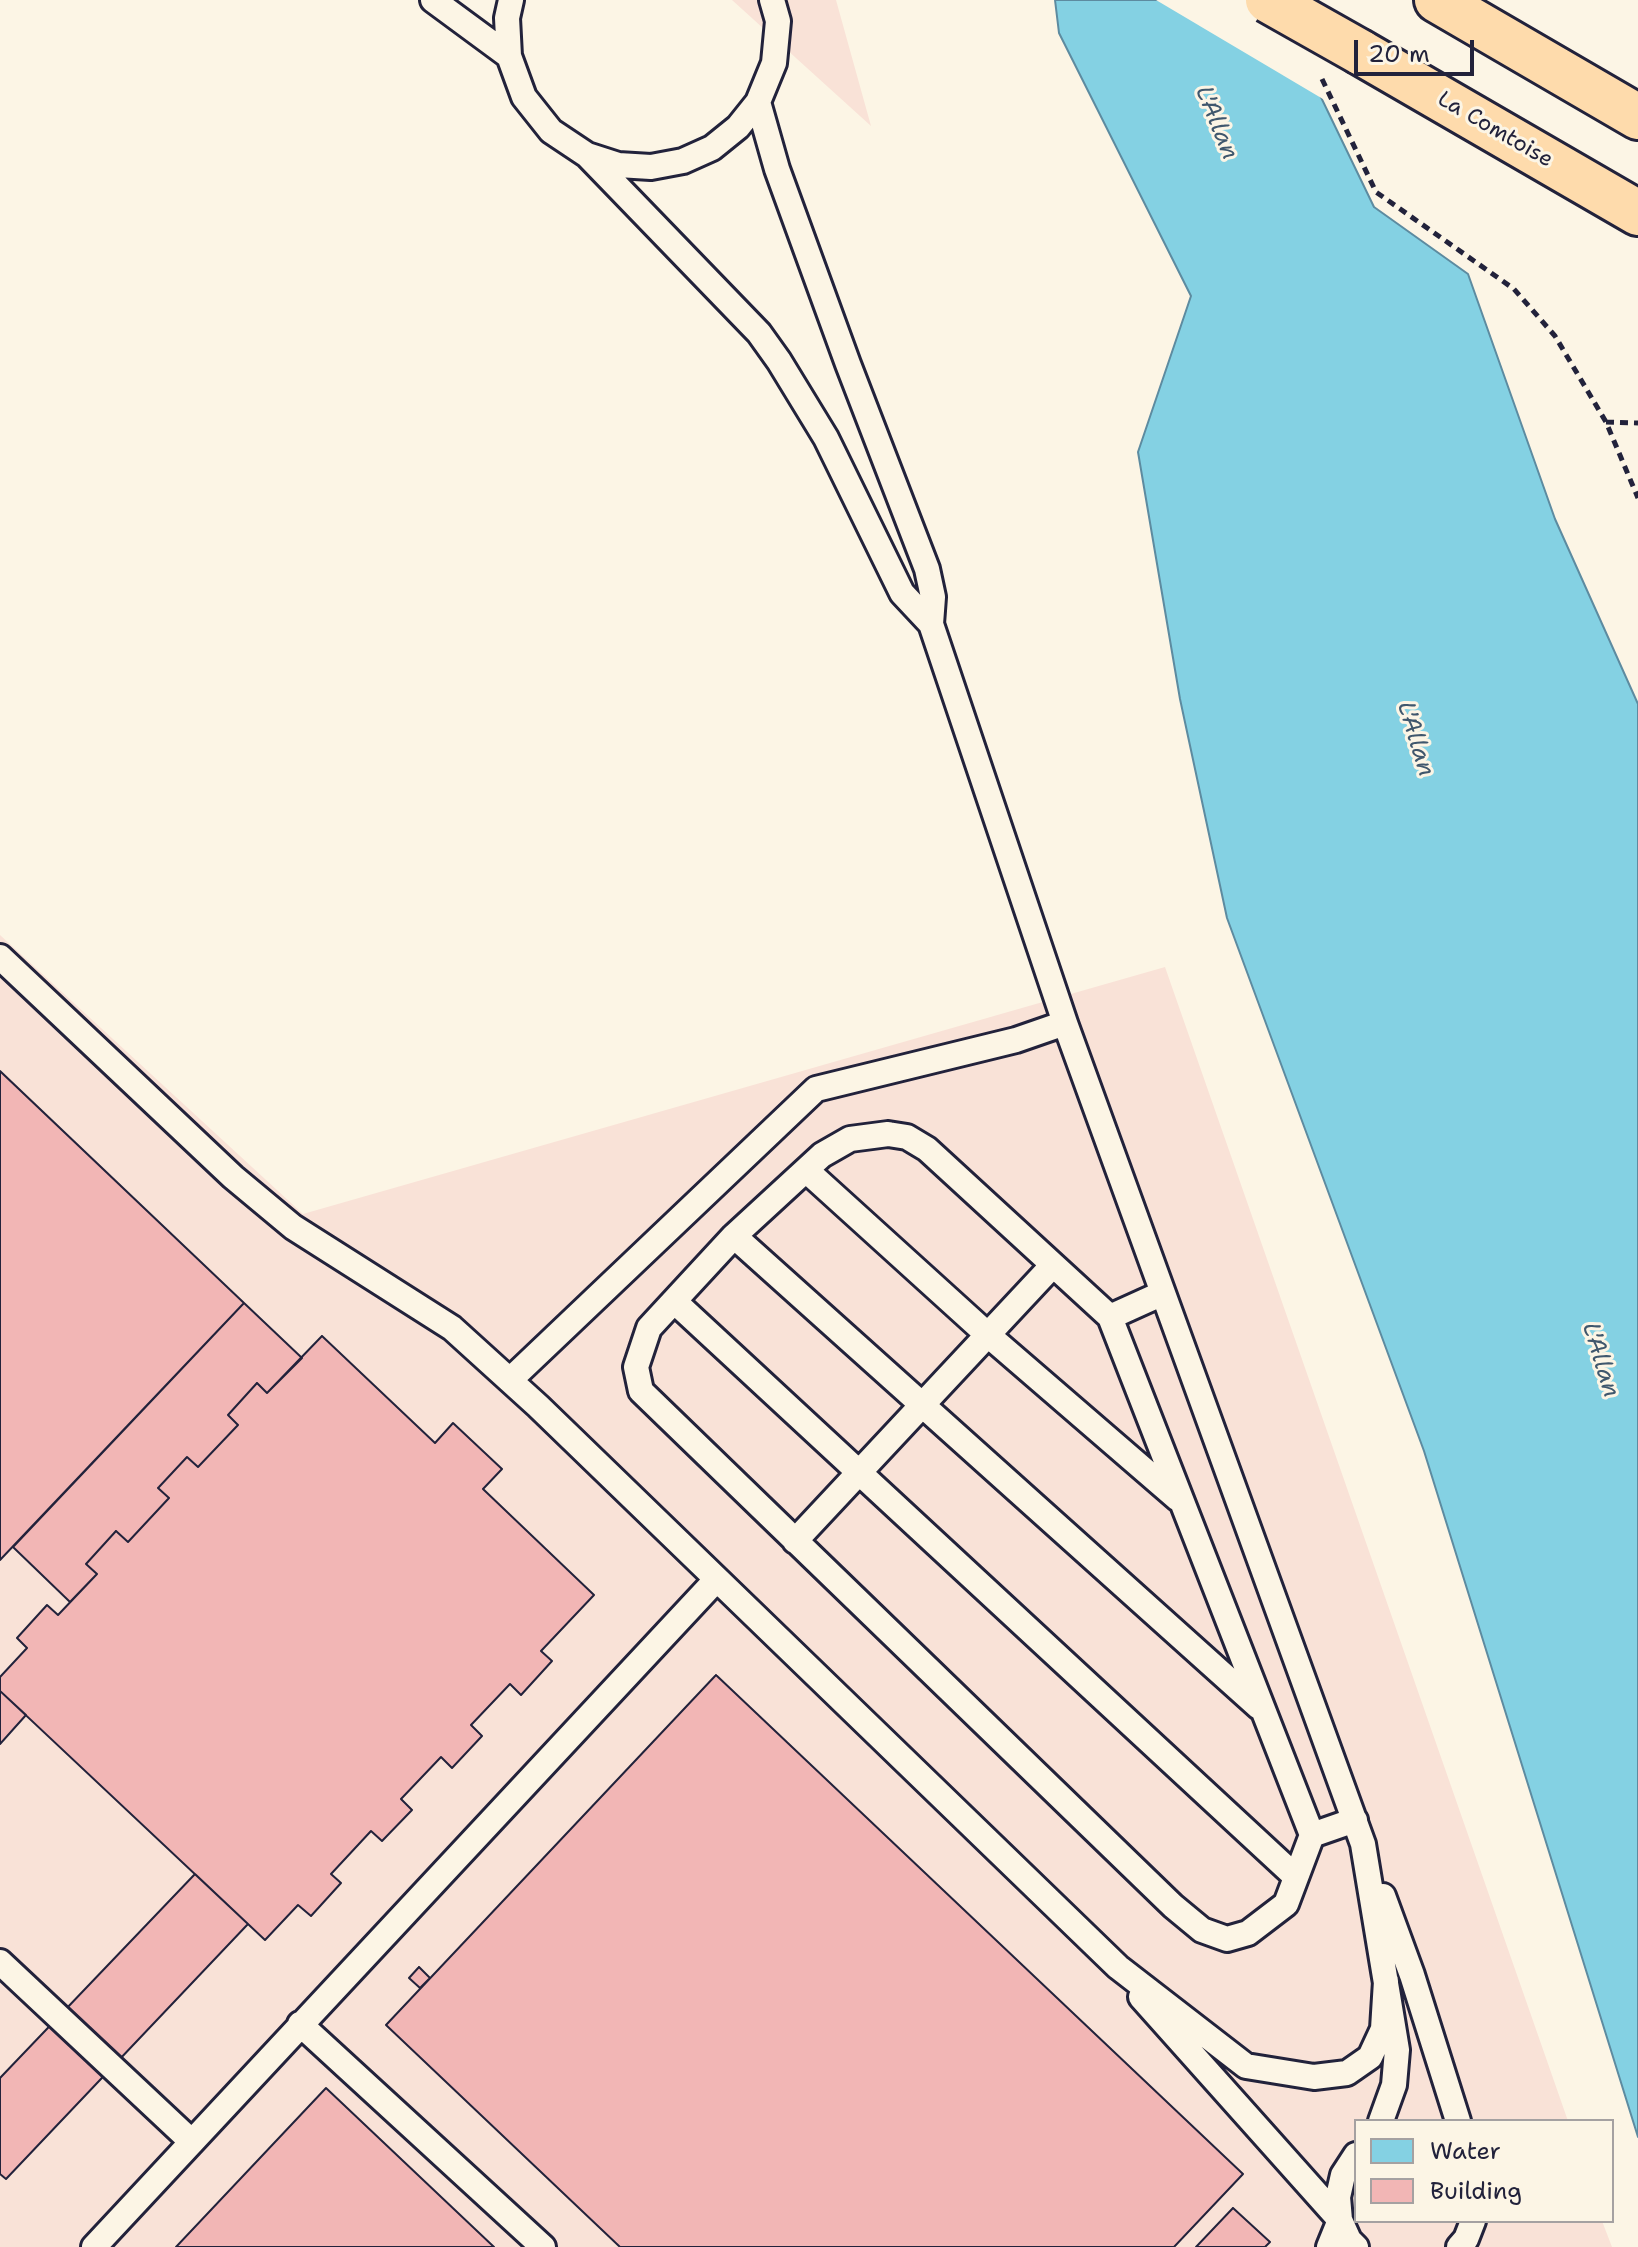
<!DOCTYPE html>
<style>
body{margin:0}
#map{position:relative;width:1638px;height:2247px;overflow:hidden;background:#fcf5e5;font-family:"Shantell Sans",sans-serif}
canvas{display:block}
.legend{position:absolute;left:1354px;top:2119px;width:260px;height:104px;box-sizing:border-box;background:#fcf5e5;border:2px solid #a5a1a1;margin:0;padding:10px 14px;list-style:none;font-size:24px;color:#22223b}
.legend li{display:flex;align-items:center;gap:16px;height:40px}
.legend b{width:40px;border:2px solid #a5a1a1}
.scale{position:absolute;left:1354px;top:40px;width:120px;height:36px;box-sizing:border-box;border:4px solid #22223b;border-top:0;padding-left:10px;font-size:24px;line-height:28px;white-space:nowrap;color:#22223b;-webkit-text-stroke:6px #fcf5e5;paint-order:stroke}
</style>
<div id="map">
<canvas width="1638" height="2247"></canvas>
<ul class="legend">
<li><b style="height:22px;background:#84d1e3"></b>Water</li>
<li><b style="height:22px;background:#f2b6b5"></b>Building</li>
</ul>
<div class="scale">20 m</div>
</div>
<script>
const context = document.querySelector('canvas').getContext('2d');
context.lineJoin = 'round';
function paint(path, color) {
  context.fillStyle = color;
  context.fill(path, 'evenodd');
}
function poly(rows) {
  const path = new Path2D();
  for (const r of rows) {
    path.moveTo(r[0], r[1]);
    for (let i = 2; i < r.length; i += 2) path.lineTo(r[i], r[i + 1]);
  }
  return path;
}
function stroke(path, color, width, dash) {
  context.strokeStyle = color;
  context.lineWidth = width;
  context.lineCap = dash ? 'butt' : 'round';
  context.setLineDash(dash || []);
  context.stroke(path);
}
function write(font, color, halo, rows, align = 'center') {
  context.font = font + ' "Shantell Sans",sans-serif';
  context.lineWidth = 6;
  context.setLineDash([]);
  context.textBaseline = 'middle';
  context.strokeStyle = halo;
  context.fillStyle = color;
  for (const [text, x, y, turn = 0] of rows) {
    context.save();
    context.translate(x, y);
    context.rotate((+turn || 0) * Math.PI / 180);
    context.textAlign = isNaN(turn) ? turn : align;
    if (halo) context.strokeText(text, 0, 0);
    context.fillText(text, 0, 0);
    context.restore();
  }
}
paint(poly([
 [732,0,836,0,871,126],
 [0,935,303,1214,1165,967,1568,2121,1356,2121,1356,2221,1602,2221,1612,2247,0,2247]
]), '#f9e2d7');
const water = poly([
 [1055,0,1274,0,1374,207,1468,274,1555,519,1638,704,1638,2137,1424,1451,1227,918,1180,699,1138,452,1191,296,1059,33,1055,0]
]);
paint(water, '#84d1e3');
stroke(water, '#5d8ba0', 2);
paint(poly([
 [1156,0,1278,0,1328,102]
]), '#fcf5e5');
const building = poly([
 [0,1071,244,1303,0,1560,0,1071],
 [244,1303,302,1358,267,1393,257,1383,228,1415,238,1425,198,1467,187,1457,159,1487,158,1488,169,1498,128,1542,116,1531,86,1564,97,1574,70,1602,13,1547,244,1303],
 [322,1336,435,1443,453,1423,502,1469,483,1489,594,1595,541,1651,552,1661,521,1695,510,1684,471,1725,482,1736,452,1768,441,1757,401,1799,412,1810,382,1841,371,1831,331,1874,341,1883,311,1916,298,1905,265,1940,0,1691,0,1677,27,1648,17,1638,47,1605,58,1615,97,1574,86,1564,116,1531,128,1542,169,1498,158,1488,159,1487,187,1457,198,1467,238,1425,228,1415,257,1383,267,1393,322,1336],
 [716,1675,1243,2174,1174,2247,620,2247,386,2025,716,1675],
 [0,1691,26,1715,0,1744,0,1691],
 [195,1874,248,1924,6,2179,0,2174,0,2078,195,1874],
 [419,1967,430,1978,420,1988,409,1978,419,1967],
 [326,2088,494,2247,176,2247,326,2088],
 [1233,2208,1270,2242,1265,2247,1196,2247,1233,2208]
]);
paint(building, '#f2b6b5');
stroke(building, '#22223b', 2);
const lane = poly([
 [433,0,509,56],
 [511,0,507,18,509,56,524,97,551,131,587,155,618,165,651,167,683,161,712,148,738,127,758,102,774,63,778,21,772,0],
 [587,155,759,333,779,361,826,438,902,593,931,624,933,597,927,569,848,364,777,169,758,102],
 [931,624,1065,1023,1363,1844,1397,2050,1394,2085,1381,2121],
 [0,957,233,1177,293,1227,452,1328,538,1406,1118,1967,1246,2066,1314,2077,1347,2073,1370,2057,1383,2029,1386,1981],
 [888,1134,907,1137,927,1149,1110,1317,1312,1835,1286,1904,1248,1933,1227,1939,1202,1930,1173,1906,641,1391,636,1367,649,1328,734,1236,822,1155,850,1139,888,1134],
 [806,1170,988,1335,1178,1499],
 [734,1236,1259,1707],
 [674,1301,1296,1877],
 [1110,1317,1163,1293],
 [510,1380,816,1089,1016,1040,1065,1023],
 [795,1541,1053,1265],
 [1312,1835,1355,1820],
 [1383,1896,1412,1975,1458,2121],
 [0,1962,192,2142],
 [1141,1997,1340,2220,1329,2247],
 [300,2024,543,2247],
 [94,2247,716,1580],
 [1356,2247,1349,2240,1340,2220,1338,2197,1343,2175,1356,2155],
 [1459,2247,1466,2239,1473,2221]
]);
const highway = poly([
 [1437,0,1638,117],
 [1360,52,1638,213]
]);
stroke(lane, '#22223b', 30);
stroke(highway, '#22223b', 50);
stroke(poly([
 [1322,79,1376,192,1514,289,1555,336,1606,422,1638,498],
 [1606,422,1638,423]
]), '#22223b', 5, [8, 6]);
stroke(lane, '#fcf5e5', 24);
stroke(highway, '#fedbac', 44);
const highwayBridge = poly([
 [1268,0,1360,52]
]);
stroke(highwayBridge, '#22223b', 50, []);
stroke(highwayBridge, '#fedbac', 44);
write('22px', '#22223b', '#fcf5e5', [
 ["La Comtoise",1495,130,30]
]);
write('italic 24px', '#3f576d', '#fcf5e5', [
 ["L'Allan",1216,123,68],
 ["L'Allan",1415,739,73],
 ["L'Allan",1600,1360,73]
]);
</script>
